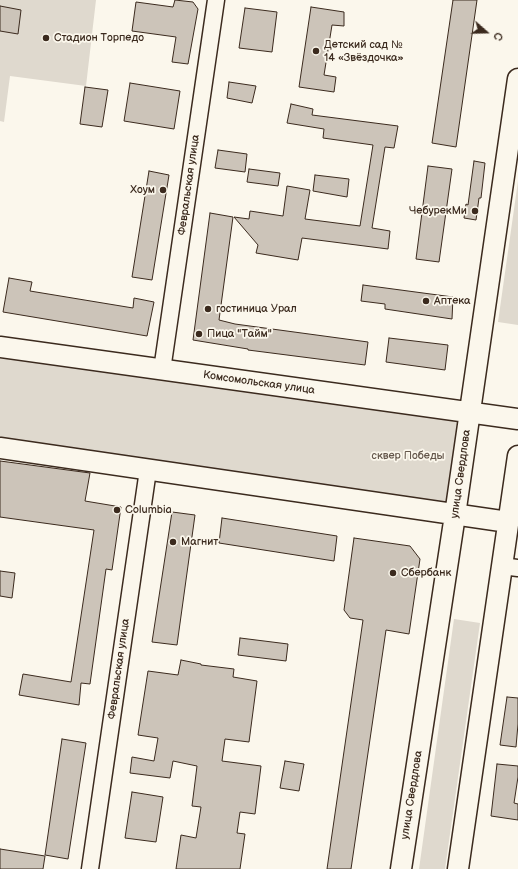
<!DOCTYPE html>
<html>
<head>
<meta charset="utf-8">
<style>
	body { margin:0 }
	#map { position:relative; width:518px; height:869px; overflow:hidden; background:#fbf7ec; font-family:"Balsamiq Sans",sans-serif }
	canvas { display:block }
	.north { position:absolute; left:466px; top:12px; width:40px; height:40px; -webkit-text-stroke:3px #fbf7ec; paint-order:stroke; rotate:110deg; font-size:11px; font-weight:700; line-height:16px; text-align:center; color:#3b2a1e }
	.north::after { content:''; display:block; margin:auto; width:14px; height:18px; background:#3b2a1e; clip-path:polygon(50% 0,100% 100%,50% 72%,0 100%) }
</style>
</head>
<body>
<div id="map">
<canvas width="518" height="869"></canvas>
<div class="north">С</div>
</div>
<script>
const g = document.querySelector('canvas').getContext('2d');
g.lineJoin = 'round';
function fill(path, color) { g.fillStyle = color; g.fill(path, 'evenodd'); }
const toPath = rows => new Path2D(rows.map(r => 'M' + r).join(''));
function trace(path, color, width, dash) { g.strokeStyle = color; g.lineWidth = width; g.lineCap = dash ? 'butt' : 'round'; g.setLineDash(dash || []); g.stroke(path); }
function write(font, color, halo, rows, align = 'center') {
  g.font = font + ' "Balsamiq Sans",sans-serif'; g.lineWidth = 3.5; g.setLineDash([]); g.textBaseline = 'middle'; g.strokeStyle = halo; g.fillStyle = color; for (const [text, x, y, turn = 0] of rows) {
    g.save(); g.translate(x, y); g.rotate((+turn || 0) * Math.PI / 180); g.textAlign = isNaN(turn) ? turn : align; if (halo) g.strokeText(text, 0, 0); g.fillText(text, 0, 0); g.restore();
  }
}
fill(toPath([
	[0,0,96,0,86,86,10,76,4,122,0,121],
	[518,181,518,325,498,322],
	[0,347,470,413,455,515,0,448],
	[454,619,480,623,445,869,419,869]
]), '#dfd9ce');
const building = toPath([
	[175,0,193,2,198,9,188,64,172,62,176,37,132,31,136,2,173,7,175,0],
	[453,0,477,0,456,147,432,143,453,0],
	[0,6,21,10,18,34,0,31,0,6],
	[311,7,344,12,344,26,332,25,324,75,336,77,334,92,299,87,311,7],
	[245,8,277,12,272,52,239,48,245,8],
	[229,82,256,86,252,103,227,98,229,82],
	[130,83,180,91,174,129,124,121,130,83],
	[85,87,108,90,102,127,80,124,85,87],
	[291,104,313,109,312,115,398,126,394,148,385,147,372,228,390,231,388,249,302,238,298,260,256,253,258,245,234,217,249,219,250,211,283,216,287,186,310,190,305,219,360,226,373,145,323,138,324,129,287,123,291,104],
	[218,150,247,154,245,172,215,168,218,150],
	[474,161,485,163,481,198,479,198,476,220,464,218,466,204,468,205,474,161],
	[428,166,452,169,439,262,416,259,428,166],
	[249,169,280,173,278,186,247,182,249,169],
	[149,171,169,175,152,280,132,277,149,171],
	[315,175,349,179,347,197,313,191,315,175],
	[210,213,233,217,219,320,235,324,368,342,365,365,248,350,248,349,193,340,210,213],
	[9,278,32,282,30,291,133,308,134,298,154,302,147,336,3,312,9,278],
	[363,285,453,297,452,319,385,309,385,304,361,301,363,285],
	[389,338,448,345,445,370,386,362,389,338],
	[0,461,90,473,85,501,121,507,112,570,106,569,90,684,81,683,79,705,19,695,23,674,71,682,94,530,0,517,0,461],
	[172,512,195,515,177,645,152,642,172,512],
	[222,518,337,536,334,561,219,543,222,518],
	[354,538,410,546,420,559,409,634,386,630,351,869,327,869,363,620,350,618,344,610,354,538],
	[0,571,15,573,12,598,0,596,0,571],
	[240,638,288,644,286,661,238,655,240,638],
	[181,660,201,664,201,665,234,669,233,677,257,681,249,742,225,739,222,761,261,766,255,814,240,812,237,833,245,834,240,869,176,869,181,835,196,838,201,807,192,806,197,766,173,761,170,778,130,773,132,757,154,761,158,738,138,735,148,671,178,675,181,660],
	[507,697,518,698,518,724,516,747,500,745,507,697],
	[62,739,86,743,68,859,45,855,62,739],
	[285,761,304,764,299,791,280,788,285,761],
	[497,764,518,766,518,777,514,803,518,804,518,820,491,816,497,764],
	[132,792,163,797,156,842,125,838,132,792],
	[0,849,45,856,43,869,0,869,0,849]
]);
fill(building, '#ccc4b9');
trace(building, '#3b2a1e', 1);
const minor = toPath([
	[162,370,216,0],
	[502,566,518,568],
	[90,869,148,470]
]);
const major = toPath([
	[0,347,518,419],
	[0,448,508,522],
	[401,869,455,515,518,79],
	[458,869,518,456]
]);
trace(minor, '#3b2a1e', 19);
trace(major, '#3b2a1e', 23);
trace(minor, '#fbf7ec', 16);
trace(major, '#fbf7ec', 20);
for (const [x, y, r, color] of [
	[46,38,4,"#3b2a1e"],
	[316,51,4,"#3b2a1e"],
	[163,190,4,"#3b2a1e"],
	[475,211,4,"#3b2a1e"],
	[426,301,4,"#3b2a1e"],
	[208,309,4,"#3b2a1e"],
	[199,334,4,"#3b2a1e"],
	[117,510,4,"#3b2a1e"],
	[173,542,4,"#3b2a1e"],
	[393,573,4,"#3b2a1e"]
]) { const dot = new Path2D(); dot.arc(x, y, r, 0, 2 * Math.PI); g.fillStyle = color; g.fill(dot); trace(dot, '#fbf7ec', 1.5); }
write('11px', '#3b2a1e', '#fbf7ec', [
	["Стадион Торпедо",54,38],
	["Детский сад №",324,45],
	["14 «Звёздочка»",324,58],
	["Хоум",155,190,"right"],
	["ЧебурекМи",467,211,"right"],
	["Аптека",434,301],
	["гостиница Урал",216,309],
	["Пица \"Тайм\"",207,334],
	["Columbia",125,510],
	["Магнит",181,542],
	["Сбербанк",401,573]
], 'left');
write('11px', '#3b2a1e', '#fbf7ec', [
	["Февральская улица",189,185,-82],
	["Комсомольская улица",259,383,8],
	["улица Свердлова",461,474,-82],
	["Февральская улица",119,669,-82],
	["улица Свердлова",412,795,-81]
]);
write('11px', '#64564a', '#fbf7ec', [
	["сквер Победы",408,456]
]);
</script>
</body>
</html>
